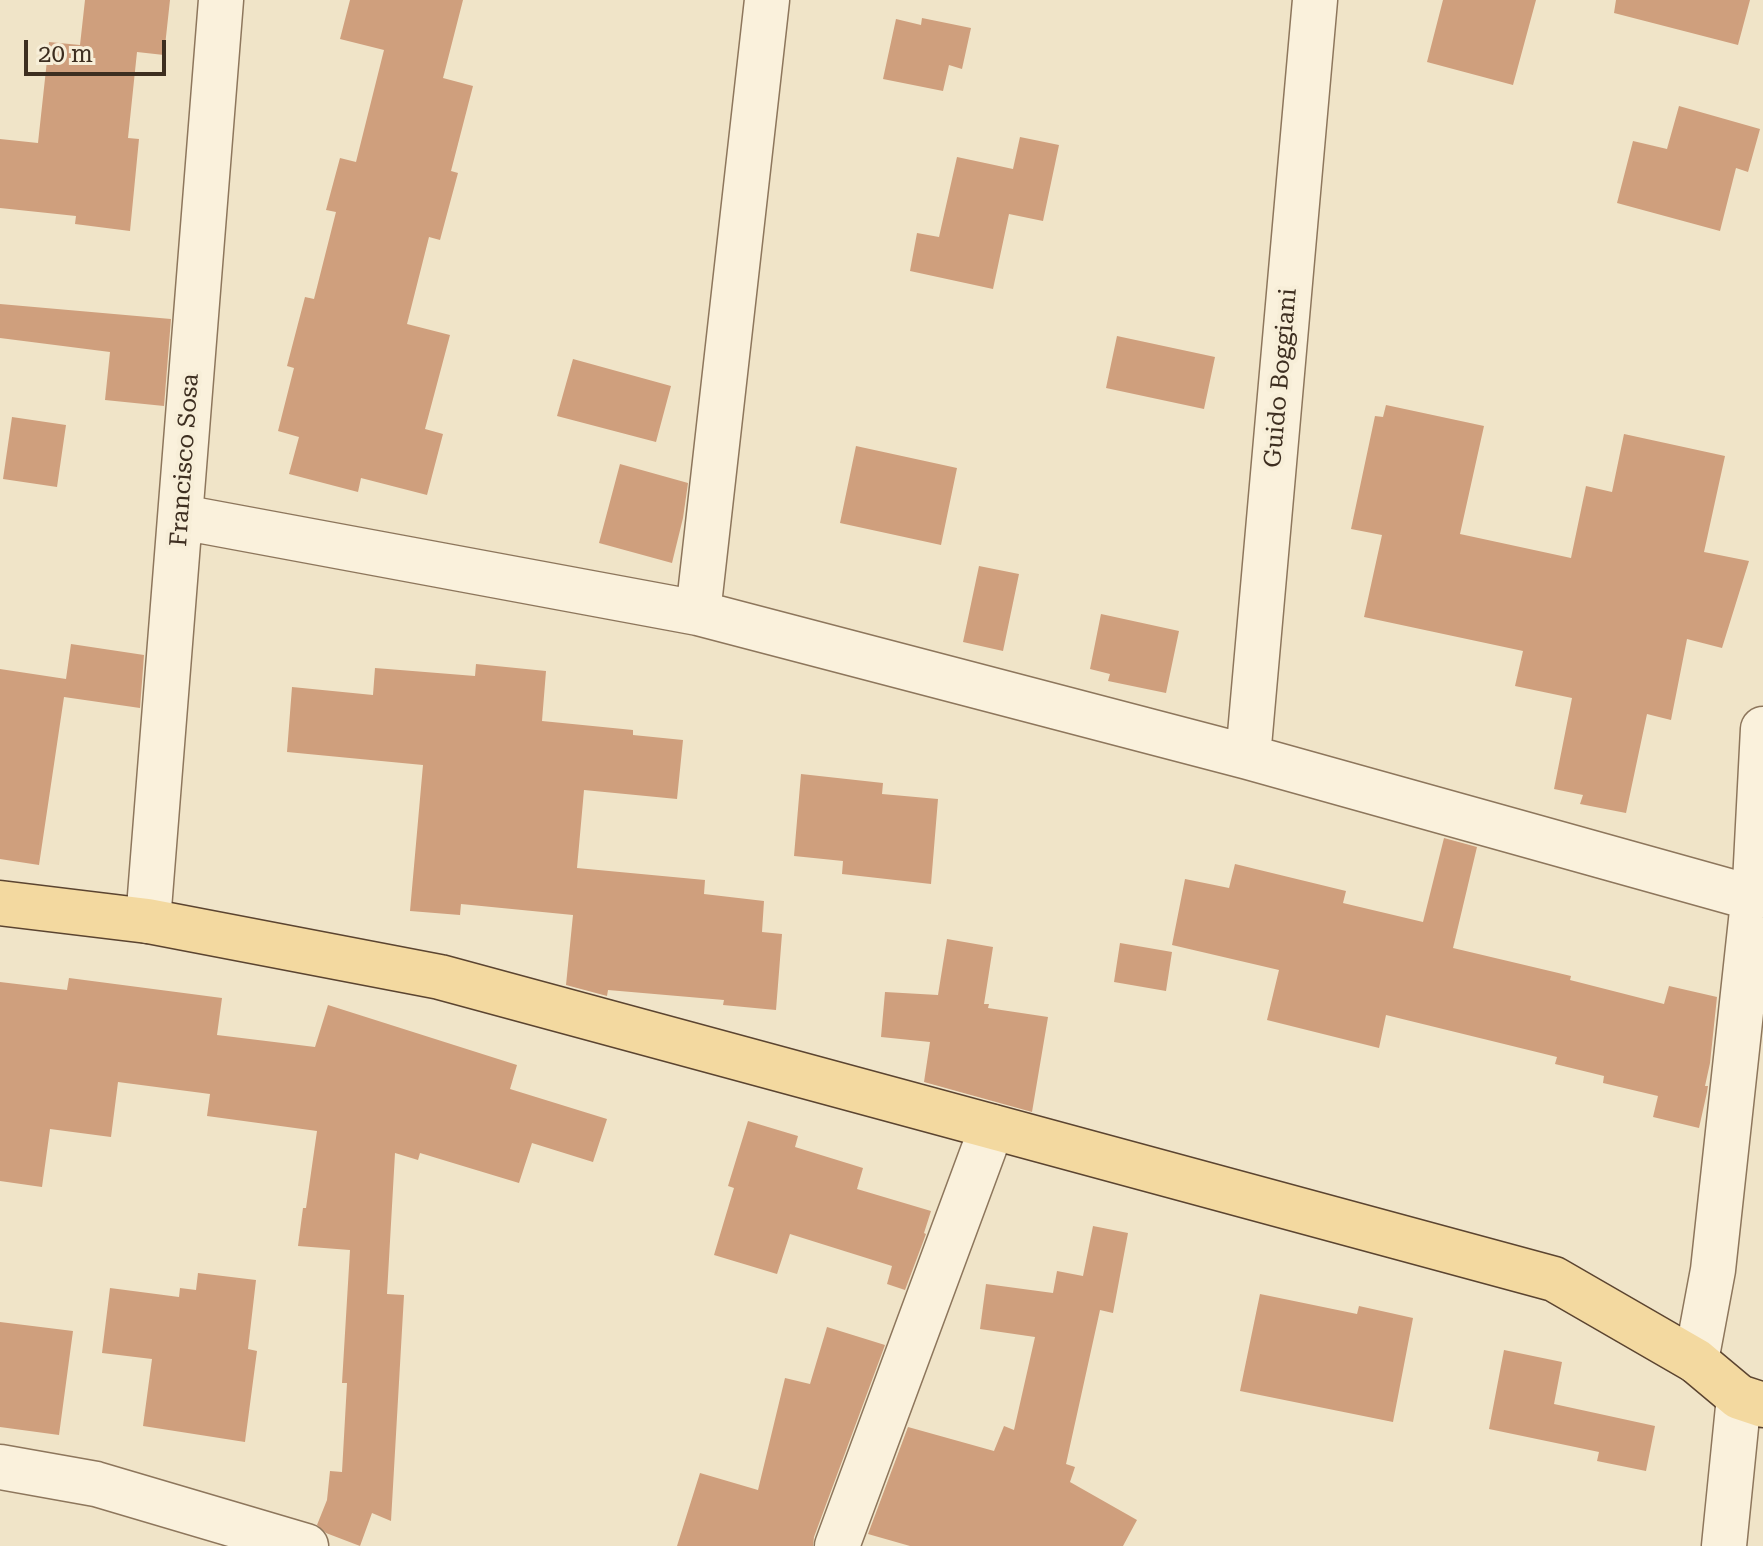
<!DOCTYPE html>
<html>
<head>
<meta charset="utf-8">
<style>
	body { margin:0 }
	#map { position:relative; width:1763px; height:1546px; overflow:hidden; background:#f0e4c8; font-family:"Roboto Serif",serif }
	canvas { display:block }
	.scale { position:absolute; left:24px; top:40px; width:142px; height:36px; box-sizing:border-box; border:4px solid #3d2e20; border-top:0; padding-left:10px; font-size:24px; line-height:28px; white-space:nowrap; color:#3d2e20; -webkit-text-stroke:6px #f7eed8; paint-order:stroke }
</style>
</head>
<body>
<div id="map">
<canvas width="1763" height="1546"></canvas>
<div class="scale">20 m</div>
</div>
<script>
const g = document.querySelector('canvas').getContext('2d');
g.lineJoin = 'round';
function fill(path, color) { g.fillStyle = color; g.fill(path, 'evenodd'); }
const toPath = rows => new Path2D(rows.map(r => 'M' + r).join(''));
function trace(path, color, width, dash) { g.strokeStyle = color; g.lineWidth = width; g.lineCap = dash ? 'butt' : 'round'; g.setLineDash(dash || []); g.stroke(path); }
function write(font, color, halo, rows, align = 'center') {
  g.font = font + ' "Roboto Serif",serif'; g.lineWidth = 8; g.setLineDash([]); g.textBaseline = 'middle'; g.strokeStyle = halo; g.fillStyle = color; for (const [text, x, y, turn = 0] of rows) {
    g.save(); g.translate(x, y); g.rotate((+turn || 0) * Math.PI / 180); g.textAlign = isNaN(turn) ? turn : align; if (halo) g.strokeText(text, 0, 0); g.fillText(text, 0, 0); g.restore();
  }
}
fill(toPath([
	[85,0,170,0,164,55,137,52,128,138,139,139,130,231,75,224,76,216,0,208,0,139,38,143,49,42,80,45],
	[350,0,463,0,443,78,473,86,451,171,458,173,440,240,429,237,407,324,450,335,425,429,443,434,427,495,361,478,358,492,289,474,299,437,278,431,294,368,287,366,305,297,314,299,336,212,326,210,340,158,356,162,384,50,340,39],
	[1443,0,1536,0,1513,85,1427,62],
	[1616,0,1750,0,1738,45,1614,13],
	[922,18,971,28,962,69,949,65,943,91,883,79,896,19,921,25],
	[1679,106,1760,129,1748,172,1736,168,1720,231,1617,203,1633,141,1667,149],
	[1020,137,1059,145,1043,221,1009,214,993,289,910,271,917,233,939,237,957,157,1013,169],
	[0,304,171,319,164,406,105,400,110,352,0,338],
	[1117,336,1215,357,1204,409,1106,388],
	[573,359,671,386,656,442,557,416],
	[1386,405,1484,426,1460,534,1571,558,1586,486,1612,492,1624,434,1725,456,1704,552,1749,561,1722,648,1687,639,1671,720,1647,714,1626,813,1580,804,1583,795,1554,789,1572,698,1515,686,1523,651,1364,617,1382,535,1351,529,1375,416,1383,417],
	[12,417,66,425,57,487,3,479],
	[856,446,957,468,941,545,840,523],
	[620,464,688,483,683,518,672,563,599,543],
	[979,566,1019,574,1003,651,963,642],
	[1101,614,1179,631,1166,693,1108,681,1110,674,1090,669],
	[71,644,144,655,140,708,64,697,39,865,0,859,0,669,66,679],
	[476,664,546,671,542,721,633,730,633,735,683,740,677,799,584,790,577,868,705,880,704,894,764,901,762,932,782,934,776,1010,723,1005,724,1000,608,990,607,996,566,985,573,915,461,904,460,915,410,911,423,765,287,752,292,687,373,695,375,668,475,676],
	[801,774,883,783,882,794,938,799,931,884,842,874,843,861,794,856],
	[1444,838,1477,847,1453,948,1571,976,1570,980,1664,1004,1669,986,1717,997,1710,1063,1705,1086,1708,1086,1707,1092,1699,1128,1653,1117,1658,1096,1603,1083,1604,1076,1555,1064,1557,1057,1386,1015,1379,1048,1267,1020,1279,970,1172,945,1185,879,1229,888,1235,864,1346,891,1343,903,1423,922],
	[947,939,993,947,984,1004,989,1004,988,1008,1048,1017,1032,1112,924,1082,930,1042,881,1037,885,992,938,995],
	[1120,943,1172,952,1166,991,1114,982],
	[69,978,222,998,217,1035,315,1047,328,1005,517,1065,510,1089,607,1119,593,1162,532,1143,519,1183,420,1153,418,1160,395,1153,387,1294,404,1295,391,1521,372,1513,360,1546,326,1533,317,1525,327,1500,330,1471,342,1472,347,1383,342,1383,350,1250,298,1246,303,1208,306,1208,317,1131,207,1116,210,1094,118,1082,111,1137,50,1129,42,1187,0,1181,0,982,67,990],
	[748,1121,798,1136,795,1147,863,1168,857,1189,931,1211,924,1233,926,1234,905,1290,887,1284,892,1266,790,1234,777,1274,714,1255,734,1188,728,1186],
	[1093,1226,1128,1233,1113,1313,1100,1310,1066,1464,1075,1467,1070,1482,1137,1520,1123,1546,910,1546,868,1534,908,1427,994,1451,1004,1426,1014,1430,1035,1337,980,1329,986,1284,1053,1293,1057,1271,1083,1276],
	[198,1273,256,1280,248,1349,257,1351,245,1442,143,1426,152,1359,102,1353,110,1288,179,1297,180,1288,196,1290],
	[1260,1294,1357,1314,1359,1306,1413,1318,1393,1422,1240,1391],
	[0,1322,73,1331,59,1435,0,1427],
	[827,1327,885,1345,814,1537,813,1546,677,1546,700,1473,758,1490,785,1378,810,1384],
	[1504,1350,1562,1362,1554,1404,1655,1426,1646,1471,1597,1461,1599,1452,1489,1429]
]), '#cf9f7d');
const minor = toPath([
	[181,517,698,613,1248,757,1753,898],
	[698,613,767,0],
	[1248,757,1315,0],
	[148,921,221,0],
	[1696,1361,1713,1270,1755,883,1763,729],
	[0,1467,96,1484,306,1546],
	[837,1546,992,1127],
	[1724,1546,1739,1397]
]);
const major = toPath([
	[0,903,148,921,440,977,1554,1279,1696,1361,1739,1397,1763,1405]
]);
trace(minor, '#8d765c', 47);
trace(major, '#5b4430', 47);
trace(minor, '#faf1dc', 44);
trace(major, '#f3d9a0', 44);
write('24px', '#3d2e20', '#f7eed8', [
	["Guido Boggiani",1281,378,-85],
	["Francisco Sosa",185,460,-86]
]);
</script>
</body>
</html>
